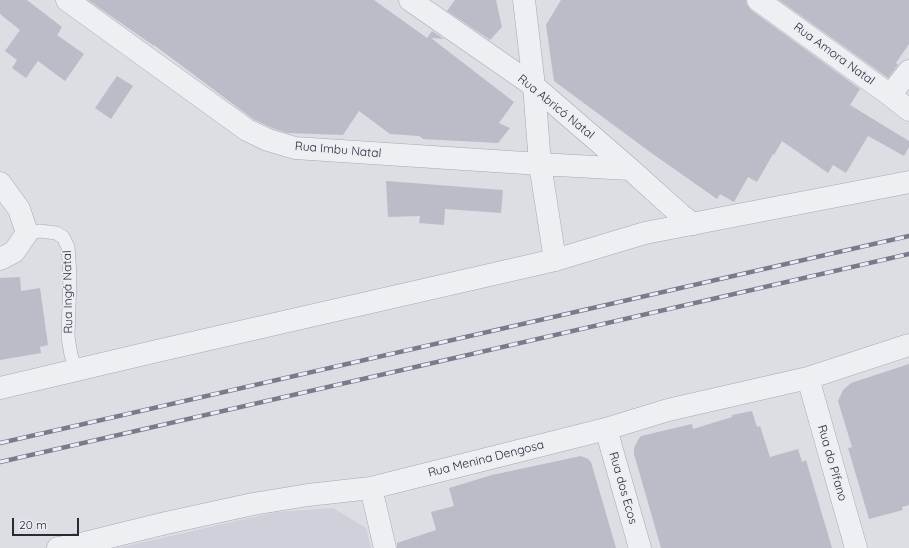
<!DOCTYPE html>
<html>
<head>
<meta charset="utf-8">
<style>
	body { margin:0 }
	#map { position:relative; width:909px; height:548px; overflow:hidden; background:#dcdee4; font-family:Quicksand,sans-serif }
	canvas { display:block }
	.scale { position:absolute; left:12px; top:518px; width:67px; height:18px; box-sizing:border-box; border:2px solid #282a39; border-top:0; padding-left:5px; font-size:12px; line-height:14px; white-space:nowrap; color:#282a39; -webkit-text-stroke:3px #ebedf3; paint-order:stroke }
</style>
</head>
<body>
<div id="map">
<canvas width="909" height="548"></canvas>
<div class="scale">20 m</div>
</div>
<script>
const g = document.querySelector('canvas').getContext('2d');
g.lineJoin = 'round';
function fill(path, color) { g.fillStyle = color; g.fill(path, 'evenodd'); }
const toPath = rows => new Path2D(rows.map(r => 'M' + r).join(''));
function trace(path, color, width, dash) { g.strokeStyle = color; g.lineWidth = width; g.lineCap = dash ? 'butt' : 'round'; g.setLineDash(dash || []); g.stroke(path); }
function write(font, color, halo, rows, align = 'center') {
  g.font = font + ' Quicksand,sans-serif'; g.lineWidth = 3; g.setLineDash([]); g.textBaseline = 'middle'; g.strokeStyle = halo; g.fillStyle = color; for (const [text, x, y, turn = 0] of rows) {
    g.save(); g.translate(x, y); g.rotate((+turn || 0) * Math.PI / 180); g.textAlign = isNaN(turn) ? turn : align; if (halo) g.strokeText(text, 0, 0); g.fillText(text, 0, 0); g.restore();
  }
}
fill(toPath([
	[333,508,366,528,371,548,118,548,276,512]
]), '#cfd0d9');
fill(toPath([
	[0,0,27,0,62,27,57,35,84,54,65,81,38,61,26,78,12,68,17,60,5,51,20,30,0,14],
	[88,0,374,0,427,38,432,31,444,39,431,38,514,102,499,123,510,128,498,143,423,139,419,136,390,134,359,111,343,135,287,133,272,128,253,119,154,45,154,46],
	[455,0,496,0,502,27,490,40,447,11],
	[561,0,746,0,747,5,751,10,860,89,850,105,909,141,909,147,904,156,868,136,846,173,833,165,828,173,782,141,774,155,773,154,757,182,748,177,734,202,720,194,717,199,650,152,554,81,546,25],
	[779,0,909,0,909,44,896,63,898,65,888,78],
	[117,76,133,86,111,119,95,108],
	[386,181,503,190,501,213,445,209,444,225,419,223,420,216,388,217],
	[20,277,21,291,40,288,48,345,40,347,41,353,0,360,0,278],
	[909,364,909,505,902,507,903,510,869,519,848,448,852,447,838,401,843,390,851,383],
	[752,411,757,427,760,426,770,457,798,449,802,462,806,460,832,548,661,548,634,454,634,448,638,440,641,436,692,424,693,429,732,417,732,415],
	[581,456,588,459,591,462,616,548,397,548,397,543,436,530,431,512,454,506,449,488,492,475]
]), '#babcc7');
const service = toPath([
	[27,233,40,231,56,233,63,237,68,247,70,275,68,337,71,355,76,370]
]);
const minor = toPath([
	[67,0,247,130,268,140,295,148,540,164,630,169],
	[410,0,534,86,630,169,681,215,693,224],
	[524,0,534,86,540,164,555,260],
	[758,0,890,95,909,110],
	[890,95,909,71],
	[0,183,19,209,27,233,14,252,0,259],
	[808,378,856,548],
	[606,429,640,548],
	[371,488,385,548],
	[58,548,85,543,166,523,253,504,308,495,371,488,606,429,668,410,808,378,909,345]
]);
const tertiary = toPath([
	[0,388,157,351,555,260,645,233,909,182]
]);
trace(service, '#a6a8b1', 14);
trace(minor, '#a6a8b1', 23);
trace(tertiary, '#a6a8b1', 23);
trace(service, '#eeeff3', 13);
trace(minor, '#eeeff3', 22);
trace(tertiary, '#eeeff3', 22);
const rail = toPath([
	[0,443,909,236],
	[0,462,909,254]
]);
trace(rail, '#787b8c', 4.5);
trace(rail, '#ebedf3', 3, [9]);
write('12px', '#282a39', '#ebedf3', [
	["Rua Amora Natal",834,54,36],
	["Rua Abricó Natal",556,107,39],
	["Rua Imbu Natal",338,150,5],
	["Rua Ingá Natal",68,292,-91],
	["Rua Menina Dengosa",486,459,-14],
	["Rua do Pífano",832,463,74],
	["Rua dos Ecos",623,488,74]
]);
</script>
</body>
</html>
